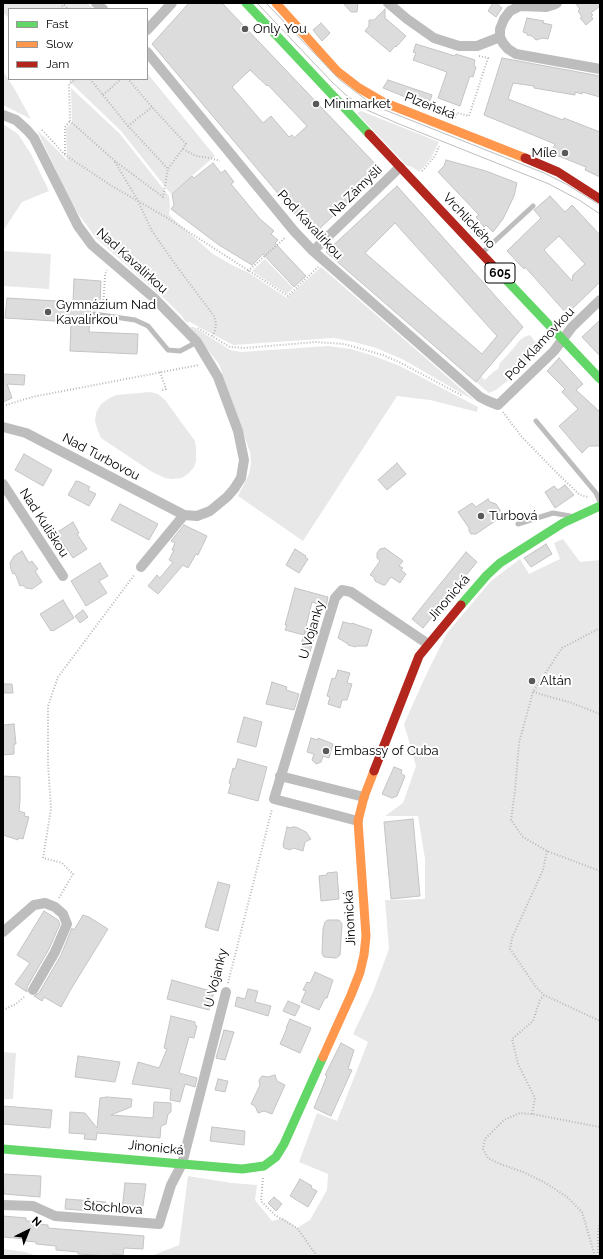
<!DOCTYPE html>
<html>
<head>
<meta charset="utf-8">
<style>
	body { margin:0 }
	#map { position:relative; width:603px; height:1259px; overflow:hidden; background:#fff; font-family:Raleway,sans-serif }
	canvas { display:block }
	.frame { position:absolute; inset:0; border:4px solid #000; pointer-events:none }
	.legend { position:absolute; left:8px; top:8px; width:140px; height:72px; box-sizing:border-box; background:#fff; border:1px solid #999; margin:0; padding:5px 7px; list-style:none; font-size:12px; color:#000 }
	.legend li { display:flex; align-items:center; gap:8px; height:20px }
	.legend b { width:20px; border:1px solid #999 }
	.north { position:absolute; left:8px; top:1211px; width:40px; height:40px; -webkit-text-stroke:3px #fff; paint-order:stroke; rotate:43deg; font-size:11px; font-weight:700; line-height:16px; text-align:center; color:#000 }
	.north::after { content:''; display:block; margin:auto; width:14px; height:18px; background:#000; clip-path:polygon(50% 0,100% 100%,50% 72%,0 100%) }
</style>
</head>
<body>
<div id="map">
<canvas width="603" height="1259"></canvas>
<div class="frame"></div>
<ul class="legend">
<li><b style="height:5px;background:#63d668"></b>Fast</li>
<li><b style="height:5px;background:#ff974d"></b>Slow</li>
<li><b style="height:5px;background:#b3261e"></b>Jam</li>
</ul>
<div class="north">N</div>
</div>
<script>
const g = document.querySelector('canvas').getContext('2d');
g.lineJoin = 'round';
function fill(path, color) { g.fillStyle = color; g.fill(path, 'evenodd'); }
const toPath = rows => new Path2D(rows.map(r => 'M' + r).join(''));
function trace(path, color, width, dash) { g.strokeStyle = color; g.lineWidth = width; g.lineCap = dash ? 'butt' : 'round'; g.setLineDash(dash || []); g.stroke(path); }
function write(font, color, halo, rows, align = 'center') {
  g.font = font + ' Raleway,sans-serif'; g.lineWidth = 4; g.setLineDash([]); g.textBaseline = 'middle'; g.strokeStyle = halo; g.fillStyle = color; for (const [text, x, y, turn = 0] of rows) {
    g.save(); g.translate(x, y); g.rotate((+turn || 0) * Math.PI / 180); g.textAlign = isNaN(turn) ? turn : align; if (halo) g.strokeText(text, 0, 0); g.fillText(text, 0, 0); g.restore();
  }
}
fill(toPath([
	[3,3,87,3,94,9,9,9,9,18,3,13],
	[3,71,14,88,31,119,3,105],
	[147,73,215,156,171,194,121,131,69,81,70,79,147,79],
	[71,88,120,134,169,196,170,206,169,215,213,254,232,265,249,273,287,298,321,267,475,401,402,359,376,348,354,342,334,338,233,345,190,322,186,322,181,315,168,302,96,238,74,208,61,181,37,130,67,160,66,128,72,122],
	[361,111,439,142,431,158,419,172,414,168,406,165,357,113],
	[3,124,18,134,31,154,49,191,22,202,3,231],
	[3,251,51,254,49,289,3,286],
	[265,259,293,288,287,294,252,271],
	[190,327,194,327,230,350,241,352,328,346,351,349,371,355,400,366,478,407,477,412,430,400,397,396,303,541,238,496,249,474,251,463,250,452,219,364],
	[530,335,540,348,506,382,496,390,489,393,476,382,481,376,485,380,493,372,498,369,500,363,512,350,519,341,524,337],
	[150,392,158,394,165,400,195,441,196,448,196,461,194,467,189,473,182,478,172,479,165,478,152,472,101,438,98,431,95,421,96,413,101,404,108,399,116,395],
	[563,539,580,562,600,560,600,1256,151,1256,179,1245,188,1176,232,1183,257,1185,255,1200,272,1221,283,1218,297,1228,310,1220,327,1190,328,1174,299,1162,317,1113,337,1121,368,1042,353,1034,373,992,389,949,385,900,425,899,425,859,418,816,385,816,403,803,416,766,404,724,427,673,447,633,491,581,520,559,529,574,560,559,554,543],
	[3,1052,16,1053,13,1099,3,1099],
	[3,1249,25,1252,37,1256,3,1256]
]), '#e8e8e8');
const building = toPath([
	[189,3,222,3,381,170,313,235,152,44,189,3],
	[250,70,267,86,268,85,307,126,294,138,292,135,289,137,271,116,263,123,232,87,250,70],
	[343,3,358,3,357,12,351,12,343,3],
	[493,3,496,3,502,8,496,17,488,11,493,3],
	[575,3,600,3,600,6,591,13,593,15,591,16,593,19,586,25,580,18,582,17,578,11,580,9,575,3],
	[385,9,385,18,406,36,396,47,395,46,390,52,365,31,369,26,369,20,374,20,385,9],
	[527,18,544,21,543,23,552,25,548,39,543,38,536,40,532,36,527,35,527,33,523,32,527,18],
	[321,23,330,33,322,41,313,30,321,23],
	[416,44,455,56,456,54,475,60,474,66,476,67,473,77,470,76,460,106,438,98,447,72,413,60,416,53,413,52,416,44],
	[502,58,600,76,600,97,582,92,582,94,575,92,575,95,534,88,534,86,513,83,508,99,563,120,564,118,600,132,600,177,585,170,586,167,551,153,555,144,484,115,502,58],
	[388,80,432,95,428,106,383,88,388,80],
	[446,160,486,171,517,183,514,196,503,219,493,232,486,225,484,227,476,217,479,215,438,172,444,166,446,160],
	[213,163,221,173,225,170,234,182,231,184,260,219,274,231,271,234,278,240,275,243,306,276,294,287,263,254,252,265,219,245,171,209,174,205,172,194,192,176,194,178,213,163],
	[397,186,523,327,476,382,326,252,397,186],
	[395,223,497,336,482,354,365,253,395,223],
	[550,196,565,212,572,205,600,235,600,282,567,314,525,267,524,269,507,251,541,218,534,210,550,196],
	[559,236,585,264,573,275,572,281,544,250,559,236],
	[74,279,101,281,100,305,91,305,89,332,138,334,137,354,70,351,71,322,5,318,7,298,73,302,74,279],
	[600,320,600,356,582,337,600,320],
	[559,358,583,384,576,390,600,412,600,446,589,446,582,453,559,426,578,409,562,392,565,389,547,371,559,358],
	[3,374,25,375,24,385,7,384,12,398,3,402,3,374],
	[24,454,52,470,43,486,15,470,24,454],
	[397,463,406,474,387,490,378,480,397,463],
	[76,481,77,482,78,481,90,487,88,490,96,494,89,506,68,495,76,481],
	[565,485,574,495,555,508,545,492,554,486,558,490,565,485],
	[488,499,490,502,496,504,502,513,500,515,501,517,476,534,471,534,469,531,469,528,458,512,472,503,476,507,488,499],
	[120,504,158,524,149,540,111,520,120,504],
	[73,522,79,533,77,534,87,549,73,558,56,533,73,522],
	[184,525,207,536,198,555,196,554,188,568,183,565,158,594,148,586,157,575,160,578,173,562,169,560,174,550,172,550,175,543,171,541,184,525],
	[546,544,552,554,531,567,524,558,546,544],
	[385,548,403,561,399,566,403,568,401,570,406,574,400,583,391,577,385,585,383,585,375,581,374,577,370,575,380,561,377,558,377,553,380,549,385,548],
	[295,549,306,556,305,557,308,559,299,573,286,565,295,549],
	[22,551,29,563,32,561,38,569,35,571,42,582,32,589,26,588,22,585,20,586,15,573,13,574,11,569,10,563,14,556,22,551],
	[466,552,477,562,423,628,412,619,466,552],
	[100,563,108,576,99,581,107,593,86,606,71,581,100,563],
	[295,588,328,597,326,607,312,602,304,635,285,630,287,625,285,625,295,588],
	[63,600,74,618,53,631,52,630,51,631,40,614,63,600],
	[83,610,88,617,80,623,75,616,83,610],
	[343,622,352,624,352,623,372,630,367,646,357,646,356,647,348,645,348,644,338,638,343,622],
	[306,628,316,631,310,652,302,650,303,645,301,644,306,628],
	[338,670,350,673,347,683,352,684,347,700,342,700,340,708,328,704,330,697,327,696,332,678,335,679,338,670],
	[272,682,287,687,286,690,299,694,294,710,266,704,272,682],
	[3,684,12,684,13,693,3,693,3,684],
	[244,717,262,722,256,747,237,742,244,717],
	[14,724,16,744,14,744,14,754,3,755,3,725,14,724],
	[311,738,318,740,318,738,333,744,329,758,323,756,321,762,316,764,312,760,314,754,307,752,311,738],
	[238,759,267,767,258,801,228,793,231,784,229,783,233,768,235,769,238,759],
	[394,767,402,770,401,773,405,776,397,796,392,798,382,794,394,767],
	[3,776,20,777,20,800,19,811,25,813,24,816,29,817,23,839,18,838,18,840,3,835,3,776],
	[413,819,420,896,391,899,384,822,413,819],
	[287,827,292,828,292,827,296,827,306,832,311,839,305,842,303,851,293,848,290,850,284,848,283,845,287,827],
	[336,872,337,872,339,899,321,901,319,876,327,875,327,873,336,872],
	[218,882,230,885,218,931,205,927,218,882],
	[44,911,58,920,60,924,49,949,27,987,27,992,15,984,30,963,17,955,44,911],
	[83,915,89,917,108,929,71,989,61,1007,44,997,42,1001,34,996,39,993,61,955,72,928,74,930,83,915],
	[328,920,339,920,342,924,340,955,336,958,324,957,322,954,323,929,325,922,328,920],
	[315,972,333,980,327,998,325,998,319,1010,301,1002,306,991,303,990,307,982,310,983,315,972],
	[172,980,214,992,209,1010,167,999,172,980],
	[248,989,258,991,255,1002,271,1006,268,1016,235,1006,237,997,245,999,248,989],
	[288,1001,300,1006,295,1016,283,1011,288,1001],
	[171,1016,195,1022,195,1025,197,1026,194,1038,189,1037,179,1073,197,1078,195,1087,185,1084,180,1102,170,1100,171,1089,132,1084,138,1062,159,1068,167,1049,164,1048,171,1016],
	[290,1019,311,1028,300,1053,280,1044,287,1028,286,1028,290,1019],
	[224,1030,234,1032,225,1060,216,1058,224,1030],
	[341,1043,354,1050,348,1069,352,1070,331,1116,314,1108,327,1076,325,1075,341,1043],
	[78,1056,120,1062,115,1082,75,1077,78,1056],
	[275,1075,277,1081,285,1085,272,1114,264,1111,258,1113,255,1106,251,1104,260,1085,259,1080,262,1076,268,1077,275,1075],
	[218,1079,228,1081,225,1092,215,1090,218,1079],
	[107,1097,132,1099,131,1107,111,1115,153,1118,154,1102,171,1103,171,1112,168,1114,166,1124,161,1126,160,1138,97,1133,96,1140,84,1139,85,1134,69,1133,70,1112,85,1113,97,1128,100,1098,107,1097],
	[3,1106,52,1110,50,1128,3,1124,3,1106],
	[212,1127,245,1131,244,1145,210,1141,212,1127],
	[3,1174,41,1176,40,1197,4,1194,3,1174],
	[300,1179,312,1186,311,1188,317,1191,308,1207,290,1196,300,1179],
	[125,1183,146,1184,143,1206,134,1206,133,1211,122,1210,125,1183],
	[274,1197,282,1204,276,1211,268,1203,274,1197],
	[66,1199,106,1202,105,1212,65,1209,66,1199],
	[3,1216,26,1218,26,1221,38,1221,37,1224,48,1225,48,1228,144,1236,143,1249,124,1248,123,1255,112,1254,112,1256,78,1254,78,1252,56,1250,56,1246,36,1244,36,1242,25,1241,25,1239,3,1237,3,1216]
]);
fill(building, '#dcdcdc');
trace(building, '#c4c4c4', 1);
trace(toPath([
	[62,3,68,9],
	[60,9,65,3],
	[76,79,69,84,70,121,115,161,163,197,168,169,186,144,152,107,128,79],
	[90,79,128,126,168,169],
	[103,95,121,79],
	[455,118,457,113,469,116,488,58,479,56],
	[128,126,152,107],
	[42,130,65,155,112,186,164,216,288,296,318,267],
	[183,149,196,156,210,158,220,161],
	[65,154,65,127,70,121],
	[115,162,137,199,152,231,175,264,214,316,216,324,215,331,212,336],
	[422,171,435,156,439,146],
	[248,271,286,237],
	[103,309,105,275,107,270],
	[198,328,230,347,245,348,315,342,344,344,383,355,401,363,463,396],
	[160,372,166,389,162,390],
	[3,406,32,397,199,365],
	[503,412,521,436,559,475,580,495,588,497],
	[600,628,562,648,533,692,519,743,515,791,511,820,523,837,547,851,600,871],
	[533,692,572,703,600,714],
	[547,851,543,870,512,938,510,949,536,987,544,995,600,1021],
	[59,898,73,874,62,863,43,858,51,809,48,763,48,706,58,677,135,574],
	[228,983,272,809],
	[3,1010,16,1004,25,996],
	[532,1114,535,1098,518,1064,512,1039,533,1021,540,1000,544,995],
	[263,1178,261,1201,275,1215,297,1228,317,1256],
	[595,1256,582,1212,567,1197,544,1182,523,1172,500,1164,488,1158,483,1149,485,1139,504,1120,520,1113,532,1114,600,1127],
	[598,1256,598,1233,600,1221]
]), '#b8b8b8', 2, [1, 2]);
trace(toPath([
	[482,253,533,206],
	[94,314,135,320,148,326,168,350,180,351,197,342],
	[536,421,596,493,600,502],
	[518,524,553,513,570,516]
]), '#bdbdbd', 5);
trace(toPath([
	[96,3,103,9],
	[388,3,407,19,434,38,459,46,477,46,500,37],
	[557,3,553,5,546,7,520,6,510,11,504,19,500,29,500,37,503,43,508,49,516,54,600,69],
	[147,30,172,3],
	[147,52,294,231,313,251,480,397,488,401,498,405,554,351,572,327,600,300],
	[3,115,16,120,27,130,34,138,78,226,92,245,154,298,197,342,218,377,238,431,244,460,241,478,234,489,227,497,210,511,197,516,184,515,51,446,26,433,3,427],
	[313,251,400,167],
	[3,484,63,576],
	[141,567,184,515],
	[280,776,364,797],
	[358,821,274,799,335,598,342,590,351,592,428,644],
	[3,932,34,905,45,903,55,907,63,914,67,924,55,952,33,990],
	[3,1205,33,1206,55,1216,159,1224,171,1185,182,1164,226,992]
]), '#bdbdbd', 10);
trace(toPath([
	[246,3,369,134],
	[495,268,600,379],
	[461,605,487,575,500,563,563,523,600,506],
	[3,1149,242,1169,264,1166,276,1157,284,1144,323,1057]
]), '#63d668', 9);
trace(toPath([
	[276,3,337,71,359,88,383,102,525,158],
	[323,1057,351,995,360,972,364,955,366,936,358,821,364,797,374,771]
]), '#ff974d', 9);
trace(toPath([
	[369,134,495,268],
	[525,158,558,172,600,199],
	[374,771,419,656,461,605]
]), '#b3261e', 9);
trace(toPath([
	[257,3,332,82,346,95,367,110,399,124,549,184,579,200,600,214],
	[266,3,340,80,373,105,385,110,544,173,566,184,600,205]
]), '#bdbdbd', 1);
for (const [x, y, r, color] of [
	[245,29,4,"#595959"],
	[316,104,4,"#595959"],
	[565,153,4,"#595959"],
	[48,312,4,"#595959"],
	[481,516,4,"#595959"],
	[532,681,4,"#595959"],
	[326,751,4,"#595959"]
]) { const dot = new Path2D(); dot.arc(x, y, r, 0, 2 * Math.PI); g.fillStyle = color; g.fill(dot); trace(dot, '#fff', 1.5); }
for (const [x, y, w] of [
	[500,273,30]
]) { const box = new Path2D(); box.roundRect(x - w / 2, y - 10, w, 20, 3); g.fillStyle = '#fff'; g.fill(box); trace(box, '#000', 1); }
write('bold 12px', '#000', null, [
	["605",500,273]
]);
write('13px', '#000', '#fff', [
	["Only You",253,29],
	["Minimarket",324,104],
	["Míle",557,153,"right"],
	["Gymnázium Nad",56,305],
	["Kavalírkou",56,320],
	["Turbová",489,516],
	["Altán",540,681],
	["Embassy of Cuba",334,751]
], 'left');
write('13px', '#000', '#fff', [
	["Plzeňská",430,106,21],
	["Na Zámyšli",356,191,-44],
	["Vrchlického",469,221,47],
	["Pod Kavalírkou",310,225,47],
	["Nad Kavalírkou",132,261,42],
	["Pod Klamovkou",540,344,-47],
	["Nad Turbovou",101,457,28],
	["Nad Kuliškou",44,523,57],
	["Jinonická",449,598,-49],
	["U Vojanky",312,630,-73],
	["Jinonická",350,918,-93],
	["U Vojanky",216,978,-76],
	["Jinonická",156,1148,6],
	["Štochlova",113,1208,4]
]);
</script>
</body>
</html>
